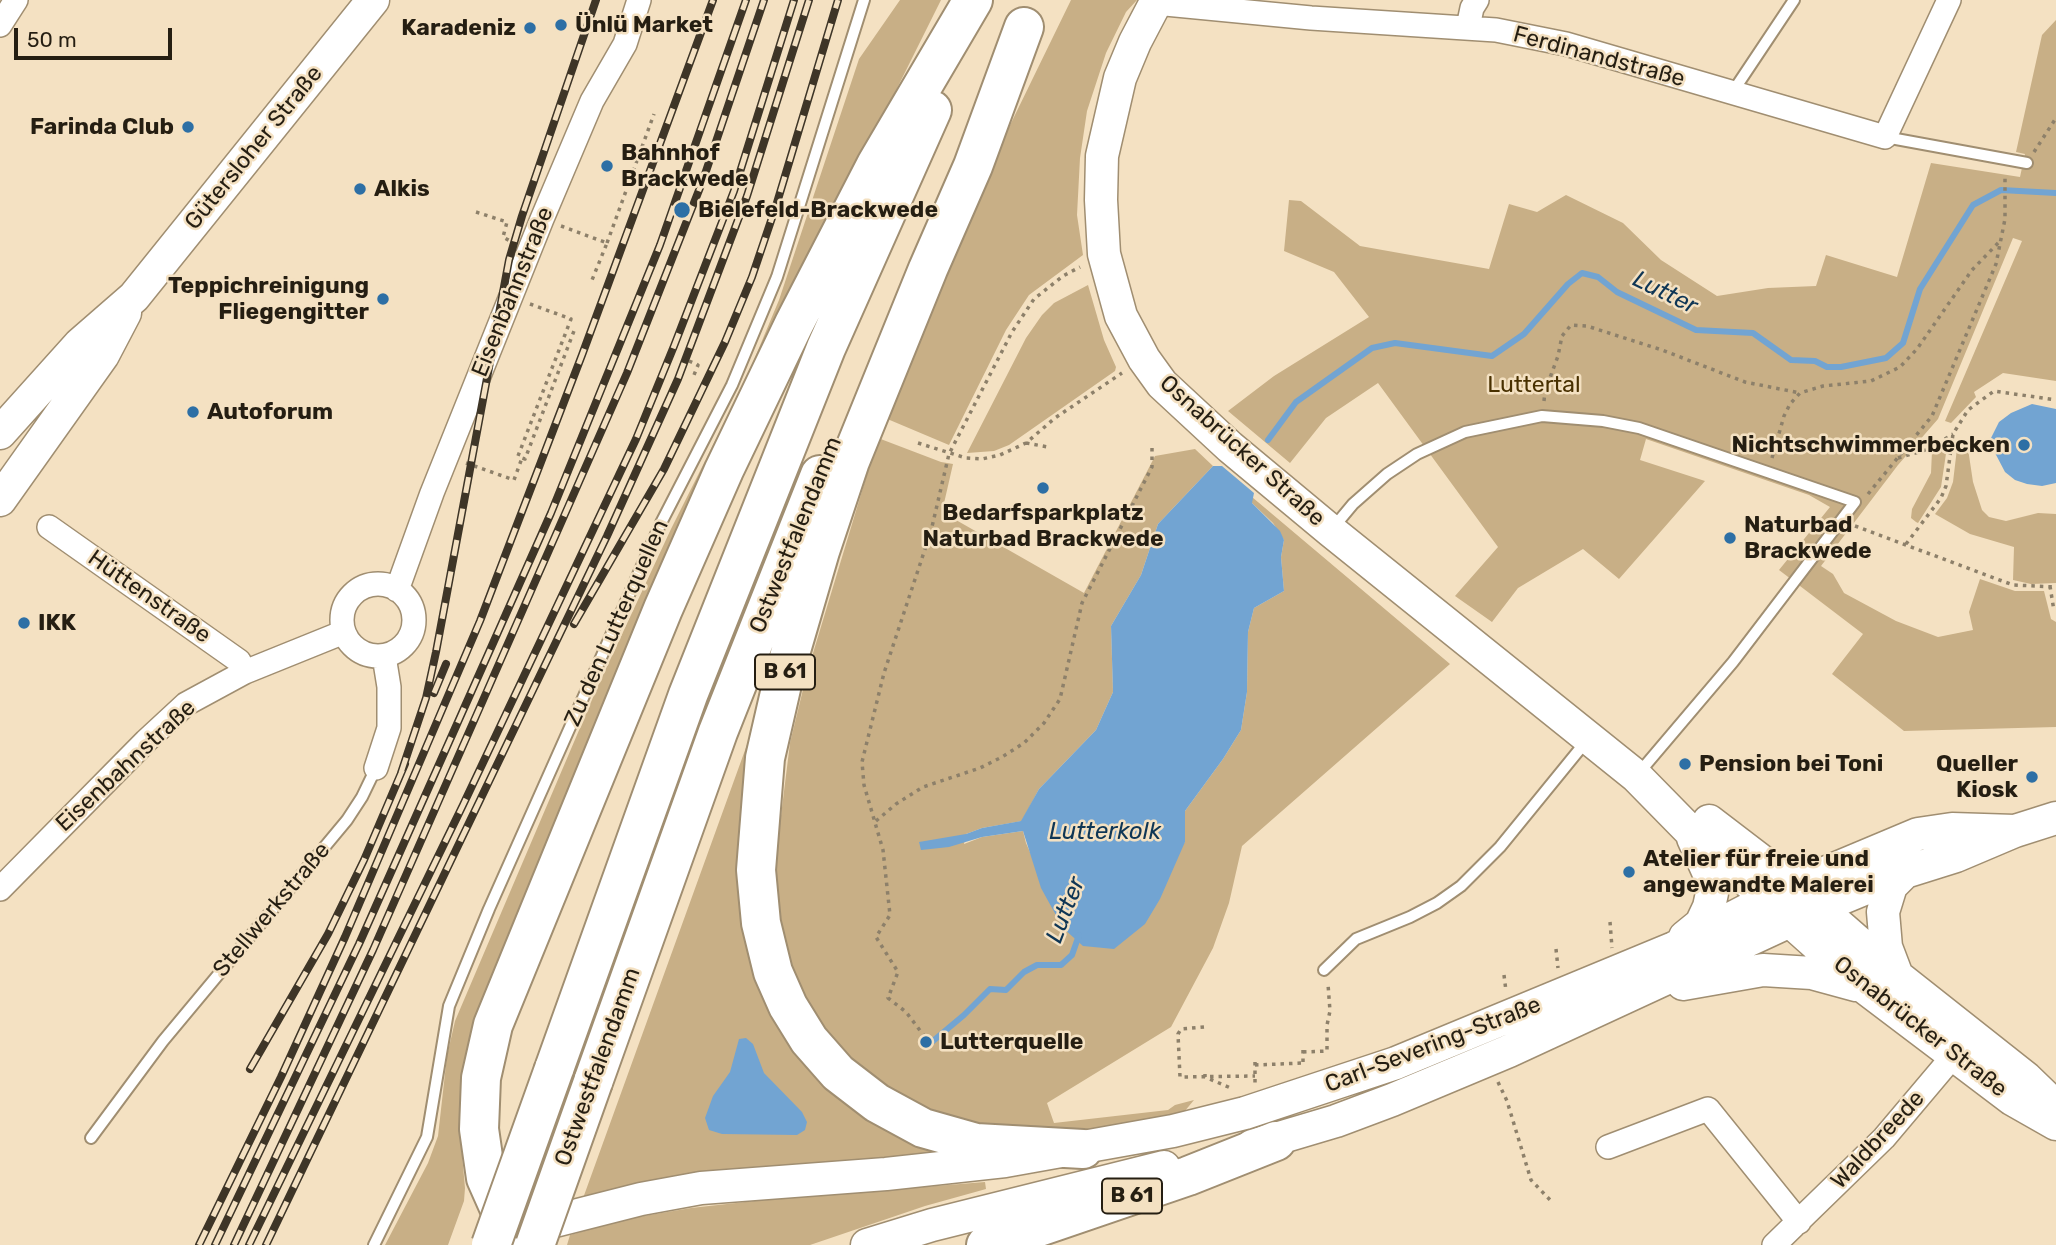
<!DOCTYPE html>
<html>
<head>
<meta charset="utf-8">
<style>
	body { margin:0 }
	#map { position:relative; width:2056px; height:1245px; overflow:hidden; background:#f4e1c2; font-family:Rubik,sans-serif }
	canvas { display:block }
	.scale { position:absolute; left:14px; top:28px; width:158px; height:32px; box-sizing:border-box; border:4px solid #251e12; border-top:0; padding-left:9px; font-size:21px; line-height:24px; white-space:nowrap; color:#251e12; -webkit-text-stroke:5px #f4e1c2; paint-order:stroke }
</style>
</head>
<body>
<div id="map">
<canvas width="2056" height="1245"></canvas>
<div class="scale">50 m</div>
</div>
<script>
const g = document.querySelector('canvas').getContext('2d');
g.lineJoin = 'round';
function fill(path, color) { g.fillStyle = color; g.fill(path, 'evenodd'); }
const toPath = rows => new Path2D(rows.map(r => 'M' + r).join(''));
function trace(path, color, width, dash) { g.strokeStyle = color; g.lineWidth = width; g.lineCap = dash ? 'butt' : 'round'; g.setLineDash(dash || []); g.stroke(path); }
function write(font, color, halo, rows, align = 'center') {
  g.font = font + ' Rubik,sans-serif'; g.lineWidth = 5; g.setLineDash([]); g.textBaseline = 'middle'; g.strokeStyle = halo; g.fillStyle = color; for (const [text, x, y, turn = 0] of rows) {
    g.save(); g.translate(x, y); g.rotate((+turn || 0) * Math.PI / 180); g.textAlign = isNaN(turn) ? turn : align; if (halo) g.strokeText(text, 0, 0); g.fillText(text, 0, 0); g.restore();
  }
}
fill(toPath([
	[900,0,941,0,808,267,470,1054,461,1094,459,1121,465,1188,464,1201,448,1245,385,1245,428,1163,438,1136,447,1056,455,1021,597,688,671,529,746,379,779,300,859,59],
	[1071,0,1137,0,1126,12,1106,53,1087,111,1080,158,1077,215,1083,255,1029,295,1006,330,949,445,885,418,994,158],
	[2056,20,2056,381,2003,373,1974,392,1976,397,1951,423,1945,421,2022,241,2013,238,1938,419,1898,465,1821,566,1833,574,1844,593,1896,621,1938,637,1973,630,1969,612,1980,579,2015,591,2044,591,2051,619,2056,622,2056,727,1904,731,1832,674,1863,634,1779,570,1830,507,1809,495,1646,439,1640,460,1705,481,1619,579,1583,549,1518,588,1492,622,1455,596,1498,547,1378,383,1326,418,1290,463,1228,411,1274,376,1369,317,1334,272,1284,251,1289,200,1301,201,1360,246,1489,269,1509,204,1537,212,1566,195,1623,223,1661,260,1717,296,1768,288,1816,286,1826,255,1897,277,1931,163,2020,177,2025,154,2016,152,2042,35],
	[1088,285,1104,340,1116,367,1115,371,1009,445,994,451,967,453,1026,338,1042,315,1054,303],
	[878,438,941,462,953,464,942,512,1084,593,1155,456,1195,449,1213,466,1158,524,1141,575,1111,626,1113,692,1096,730,1039,789,1022,821,982,828,966,834,964,844,982,837,1023,831,1026,843,1063,928,1185,842,1185,811,1223,759,1241,730,1247,692,1248,632,1254,608,1284,591,1281,557,1284,540,1273,523,1252,503,1252,497,1450,664,1242,846,1229,903,1213,948,1171,1027,1047,1103,1054,1123,1168,1110,1175,1105,1194,1100,1184,1112,1080,1134,945,1129,841,1066,787,966,777,904,777,848,790,743,807,673],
	[1958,440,1967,442,1973,482,1982,510,1989,517,2006,521,2038,513,2056,514,2056,583,2031,584,2013,580,2014,547,1970,534,1935,514,1947,498,1953,482],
	[1947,447,1941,487,1918,523,1916,522,1911,518,1912,509,1931,473,1932,451],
	[757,717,755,971,956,1155,582,1201],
	[985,1182,986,1189,925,1206,810,1245,567,1245,570,1235,626,1219,691,1208,763,1200]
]), '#c8af86');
fill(toPath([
	[2032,404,2056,409,2056,483,2042,486,2027,484,2015,480,2005,472,1994,451,1991,438,1999,422,2011,413],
	[1213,466,1222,466,1254,493,1252,503,1280,531,1284,540,1281,557,1284,591,1254,608,1248,632,1247,692,1241,730,1223,759,1185,811,1185,842,1160,899,1145,924,1114,949,1083,946,1063,928,1041,888,1023,831,982,837,949,847,921,850,919,842,966,834,982,828,1021,821,1039,789,1096,730,1113,692,1111,626,1141,575,1158,524],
	[746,1038,753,1044,764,1073,802,1112,807,1122,805,1130,797,1135,722,1134,709,1130,705,1118,713,1096,730,1072,739,1039]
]), '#72a4d2');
trace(toPath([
	[1268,440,1296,402,1372,348,1395,343,1492,356,1524,334,1568,284,1582,273,1598,277,1617,292,1696,330,1753,333,1791,360,1815,361,1827,367,1841,367,1886,358,1903,343,1920,289,1973,205,2001,190,2056,193],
	[933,1041,964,1015,990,989,1006,990,1024,972,1037,965,1061,965,1072,955,1079,935]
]), '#72a4d2', 6);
const lane = toPath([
	[1732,93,1794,0],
	[1885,137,2027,163],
	[1333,528,1353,504,1387,474,1417,454,1465,432,1542,416,1603,421,1639,428,1855,502,1733,662,1638,774],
	[1324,970,1356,939,1410,917,1437,903,1461,886,1500,847,1588,739],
	[91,1138,163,1041,347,820,362,797,376,768],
	[374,1245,427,1137,449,1006,489,909,661,523,732,385,777,277,864,0]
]);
const street = toPath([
	[1155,3,1311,18,1496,30,1566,44,1885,137,1949,0],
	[0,25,16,0],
	[1468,27,1472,8,1477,0],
	[49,527,239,661,245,672],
	'342 620a36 36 0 1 1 72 0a36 36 0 1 1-72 0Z',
	[397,590,432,493,542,219,592,101,625,44,639,0],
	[376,768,389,728,389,687,384,656],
	[0,889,146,741,186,704,245,672,344,632],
	[1608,1147,1708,1109,1799,1222],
	[1774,1245,1884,1138,1954,1055]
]);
const secondary = toPath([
	[1157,0,1135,42,1120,78,1102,156,1101,200,1104,254,1121,316,1144,359,1162,384,1230,447,1331,531,1636,776,1689,830,1769,900,1790,921,1864,987,2012,1099,2056,1124],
	[0,433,80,344,134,297,373,0],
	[0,500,103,355,125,313],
	[1709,821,1794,886,1897,976,2026,1078,2056,1107],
	[1685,937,1701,924,1709,907,1712,893,1710,876,1693,838],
	[1897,976,1886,947,1883,912,1891,886,1905,872],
	[1683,984,1763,970,1812,973,1856,985],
	[1252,1146,1336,1121,1392,1100,1509,1051,1818,908,1905,872,1956,856,2015,831,2056,818],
	[523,1229,641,1199,701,1188,886,1174,1005,1161,1173,1131,1245,1113,1396,1063,1483,1027,1674,948,1794,886,1918,834,1952,829,2015,831],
	[867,1245,932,1225,1164,1167]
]);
const highway = toPath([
	[1024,27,973,166,928,269,850,461,820,551,785,671,765,758,756,870,761,923,773,972,788,1006,809,1040,838,1073,877,1103,923,1128,976,1143,1083,1149],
	[554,1069,688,695,826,348,932,110],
	[593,1082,718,732,820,475],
	[506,1235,510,1232,486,1178,479,1129,481,1078,493,1025,663,609,724,470,794,324,876,165,973,0],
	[986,1245,1188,1176,1276,1141]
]);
trace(lane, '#a08e71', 14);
trace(street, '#a08e71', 26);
trace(secondary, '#a08e71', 35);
trace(highway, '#a08e71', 42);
trace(toPath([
	[2034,152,2056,118],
	[476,212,507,222,503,237,512,242],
	[561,226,607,243,592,280],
	[607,243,654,114],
	[530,304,571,319,518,456,522,458,525,459,574,331],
	[689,361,698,365,694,375],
	[1544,401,1545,391,1558,356,1562,336,1571,325,1587,326,1662,350,1745,382,1800,393],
	[918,443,966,458,982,459,1000,455,1026,443,1055,418,1122,373],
	[1026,443,1048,447],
	[1772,458,1784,416,1790,404,1800,393,1823,386,1871,381,1900,367,1917,349,1972,270,2001,240],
	[1898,458,1929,449,1953,434],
	[466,463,514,480,522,458],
	[1868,494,1932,416,1996,264,2005,219,2005,174],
	[1855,526,2013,585,2056,587],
	[1906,544,1941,498,1946,486,1953,434,1968,410,1994,391,2056,400],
	[2050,586,2054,611],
	[876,821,896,804,923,787,980,768,1002,757,1024,743,1044,723,1060,699,1082,603,1152,467,1152,443],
	[1610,922,1612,948],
	[1556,949,1558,968],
	[1504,975,1506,991],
	[1204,1027,1181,1029,1178,1034,1180,1077,1255,1076],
	[925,1037,906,1012,888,998,898,972,876,937,890,915,883,850,864,785,862,762,884,673,931,531,949,454,1012,332,1034,299,1063,276,1080,267],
	[1303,1050,1303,1065],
	[1303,1052,1327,1051,1327,1025,1330,1011,1328,984],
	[1255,1062,1255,1084],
	[1255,1065,1303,1063],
	[1205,1074,1205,1077,1233,1089],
	[1498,1082,1507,1101,1531,1180,1552,1202]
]), '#8d806a', 3.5, [3.5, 5]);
trace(lane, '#fff', 10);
trace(street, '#fff', 23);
trace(secondary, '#fff', 32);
trace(highway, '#fff', 38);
const rail = toPath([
	[574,624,664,469,725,342,752,277,776,206,838,0],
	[434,693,446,664],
	[401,773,426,698,436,652,509,260,522,216,596,0],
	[250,1069,328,934,364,860,405,764],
	[199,1245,281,1077,345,937,480,621,582,355,713,0],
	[215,1245,359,944,551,513,660,245,746,0],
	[234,1245,373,950,627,373,703,180,764,0],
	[249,1245,463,805,636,439,674,346,734,191,794,0],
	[266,1245,607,536,678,379,747,196,809,0]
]);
trace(rail, '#3e3527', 8);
trace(rail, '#f4e1c2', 5, [16]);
const highwayBridge = toPath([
	[491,1245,554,1069],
	[535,1245,593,1082]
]);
trace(highwayBridge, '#a08e71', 42, []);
trace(highwayBridge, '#fff', 38);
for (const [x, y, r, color] of [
	[561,25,7,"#2d6fa5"],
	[530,28,7,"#2d6fa5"],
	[188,127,7,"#2d6fa5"],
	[607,166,7,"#2d6fa5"],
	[360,189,7,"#2d6fa5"],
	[682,210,9,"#2d6fa5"],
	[383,299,7,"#2d6fa5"],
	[193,412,7,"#2d6fa5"],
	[2024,445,7,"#2d6fa5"],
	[1043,488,7,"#2d6fa5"],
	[1730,538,7,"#2d6fa5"],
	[24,623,7,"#2d6fa5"],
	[1685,764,7,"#2d6fa5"],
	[2032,777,7,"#2d6fa5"],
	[1629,872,7,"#2d6fa5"],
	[926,1042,7,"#2d6fa5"]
]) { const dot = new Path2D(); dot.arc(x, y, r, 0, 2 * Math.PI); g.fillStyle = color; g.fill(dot); trace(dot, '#f4e1c2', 2.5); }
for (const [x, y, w] of [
	[785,672,60],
	[1132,1196,60]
]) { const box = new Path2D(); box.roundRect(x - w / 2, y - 17.5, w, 35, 5); g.fillStyle = '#f4e1c2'; g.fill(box); trace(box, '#251e12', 2); }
write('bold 21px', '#251e12', null, [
	["B 61",785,672],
	["B 61",1132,1196]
]);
write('bold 23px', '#251e12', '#f4e1c2', [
	["Ünlü Market",575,25],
	["Karadeniz",516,28,"right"],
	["Farinda Club",174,127,"right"],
	["Bahnhof",621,153],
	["Brackwede",621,179],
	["Alkis",374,189],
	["Bielefeld-Brackwede",698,210],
	["Teppichreinigung",369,286,"right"],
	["Fliegengitter",369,312,"right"],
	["Autoforum",207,412],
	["Nichtschwimmerbecken",2010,445,"right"],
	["Bedarfsparkplatz",1043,513,"center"],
	["Naturbad Brackwede",1043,539,"center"],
	["Naturbad",1744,525],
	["Brackwede",1744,551],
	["IKK",38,623],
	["Pension bei Toni",1699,764],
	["Queller",2018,764,"right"],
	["Kiosk",2018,790,"right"],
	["Atelier für freie und",1643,859],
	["angewandte Malerei",1643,885],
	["Lutterquelle",940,1042]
], 'left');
write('23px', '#251e12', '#f4e1c2', [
	["Ferdinandstraße",1599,57,15],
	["Gütersloher Straße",254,148,-51],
	["Eisenbahnstraße",513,292,-68],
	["Osnabrücker Straße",1242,451,42],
	["Ostwestfalendamm",796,535,-68],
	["Hüttenstraße",149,597,35],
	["Zu den Lutterquellen",617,623,-66],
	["Eisenbahnstraße",126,766,-43],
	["Stellwerkstraße",272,910,-50],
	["Osnabrücker Straße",1920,1027,38],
	["Carl-Severing-Straße",1433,1045,-21],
	["Ostwestfalendamm",598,1067,-70],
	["Waldbreede",1878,1140,-47]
]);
write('23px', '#483000', '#f4e1c2', [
	["Luttertal",1534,385]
]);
write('italic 24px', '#0f3655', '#f4e1c2', [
	["Lutter",1665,293,26],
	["Lutterkolk",1105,832],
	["Lutter",1066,910,-69]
]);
</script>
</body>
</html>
